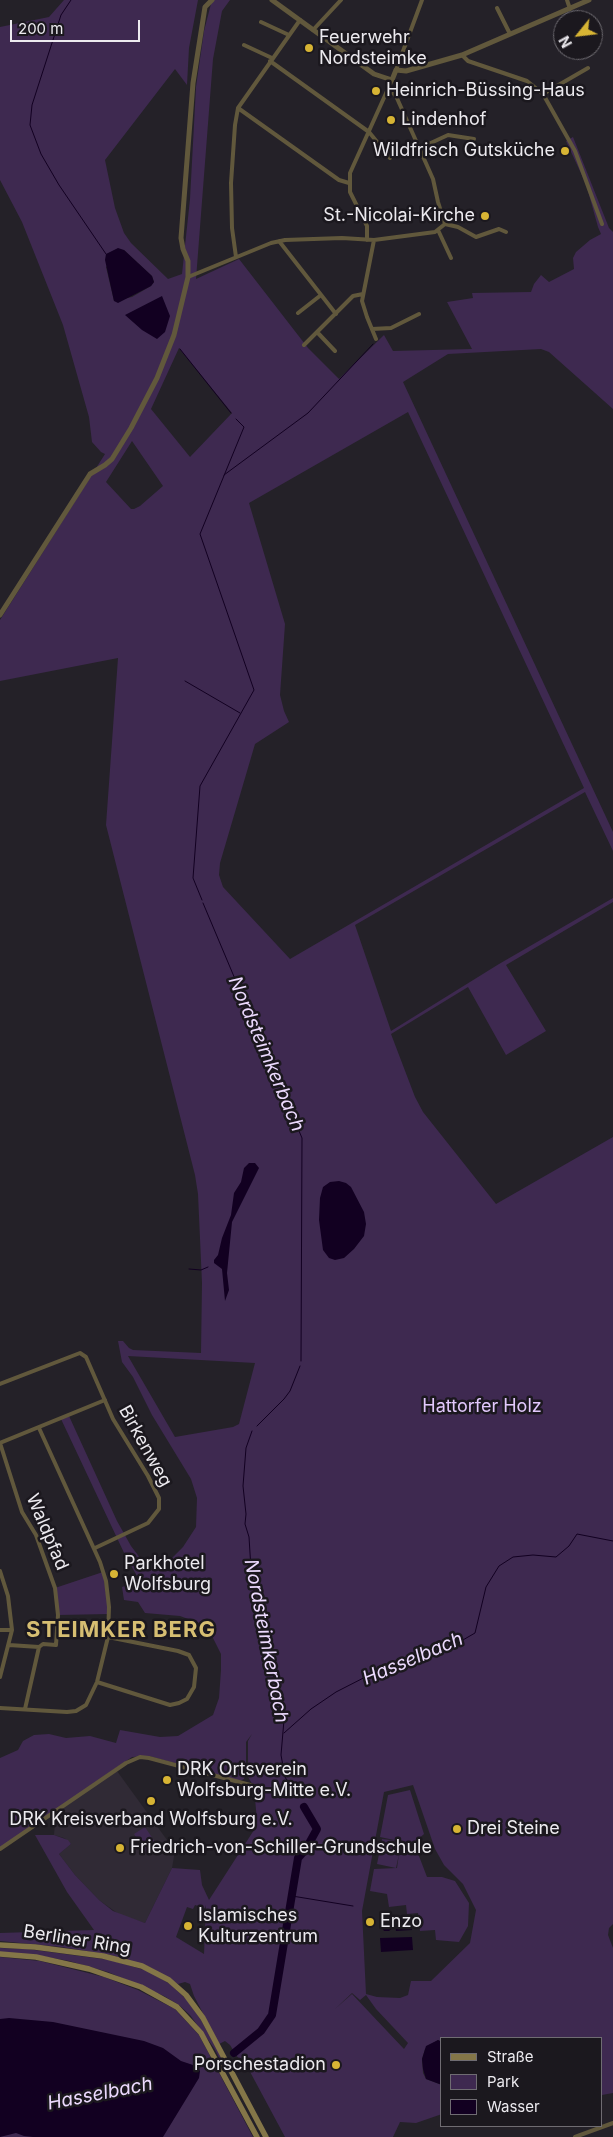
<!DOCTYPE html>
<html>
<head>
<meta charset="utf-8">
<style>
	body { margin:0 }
	#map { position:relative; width:613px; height:2137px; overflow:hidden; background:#242128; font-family:Inter,sans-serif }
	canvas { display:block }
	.legend { position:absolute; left:440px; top:2037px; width:162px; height:90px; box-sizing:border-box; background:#1b181e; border:1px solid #6f6c72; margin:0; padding:6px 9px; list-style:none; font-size:15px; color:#eceaef }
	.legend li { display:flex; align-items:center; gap:10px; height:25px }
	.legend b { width:25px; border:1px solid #6f6c72 }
	.north { position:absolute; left:553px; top:10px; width:50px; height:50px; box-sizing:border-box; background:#1b181e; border:1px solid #6f6c72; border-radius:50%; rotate:241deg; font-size:14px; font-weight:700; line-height:20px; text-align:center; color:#eceaef }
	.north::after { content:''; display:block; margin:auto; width:18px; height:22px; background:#d7b434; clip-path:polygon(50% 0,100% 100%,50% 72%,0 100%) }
	.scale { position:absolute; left:10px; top:20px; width:130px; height:22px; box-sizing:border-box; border:2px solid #eceaef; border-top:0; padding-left:6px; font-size:15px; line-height:18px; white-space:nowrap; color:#eceaef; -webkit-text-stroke:4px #1b181e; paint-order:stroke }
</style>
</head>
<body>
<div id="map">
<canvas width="613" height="2137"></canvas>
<ul class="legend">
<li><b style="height:6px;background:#847648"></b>Straße</li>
<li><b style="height:14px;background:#3e2950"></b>Park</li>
<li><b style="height:14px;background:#120021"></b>Wasser</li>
</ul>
<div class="north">N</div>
<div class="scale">200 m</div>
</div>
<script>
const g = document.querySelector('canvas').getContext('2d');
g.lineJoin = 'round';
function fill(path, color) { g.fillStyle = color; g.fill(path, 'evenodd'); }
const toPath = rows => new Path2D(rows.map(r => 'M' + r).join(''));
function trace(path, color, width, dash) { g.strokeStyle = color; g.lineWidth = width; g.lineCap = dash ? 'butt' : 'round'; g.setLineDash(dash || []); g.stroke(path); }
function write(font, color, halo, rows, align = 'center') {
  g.font = font + ' Inter,sans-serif'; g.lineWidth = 5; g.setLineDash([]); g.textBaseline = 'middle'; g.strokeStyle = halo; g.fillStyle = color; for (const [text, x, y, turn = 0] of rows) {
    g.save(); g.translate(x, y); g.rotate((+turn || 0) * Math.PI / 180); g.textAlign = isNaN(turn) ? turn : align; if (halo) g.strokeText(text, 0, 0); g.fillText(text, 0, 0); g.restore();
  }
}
fill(toPath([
	[117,1771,175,1851,172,1868,145,1923,120,1915,99,1900,75,1875,59,1854,71,1844,64,1838,54,1835,56,1810]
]), '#302a35');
fill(toPath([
	[64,0,198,0,189,48,187,85,175,69,105,160,115,208,124,233,131,243,168,279,182,274,190,199,196,87,204,31,212,0,230,0,222,11,213,59,196,279,239,259,308,348,339,379,384,335,393,351,472,349,447,302,473,298,472,293,531,292,534,284,541,275,549,282,574,269,573,258,576,252,590,240,601,234,598,227,586,184,566,141,573,137,609,228,613,232,613,409,549,352,541,349,448,354,403,382,613,832,613,851,585,792,355,925,391,1031,499,964,613,898,613,902,506,965,546,1031,506,1055,468,987,391,1034,415,1097,423,1112,496,1204,613,1137,613,1924,609,1928,608,1935,613,1948,613,2093,602,2095,602,2038,442,2038,442,2042,438,2040,425,2049,422,2059,423,2073,426,2079,442,2085,442,2114,416,2123,400,2122,393,2137,285,2137,248,2068,258,2061,245,2069,230,2045,225,2041,219,2044,194,1996,190,1984,185,1982,178,1984,150,1967,111,1955,61,1947,0,1941,0,1933,94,1930,67,1892,35,1835,54,1835,68,1840,71,1844,59,1854,75,1875,99,1900,113,1911,145,1923,172,1868,200,1870,202,1885,209,1900,254,1830,257,1821,254,1787,248,1777,248,1741,252,1734,246,1742,246,1773,244,1779,240,1781,149,1756,132,1757,0,1848,0,1758,18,1750,23,1741,34,1735,49,1734,66,1738,90,1736,116,1743,120,1730,160,1737,178,1736,213,1715,219,1698,221,1670,221,1654,207,1626,180,1616,145,1613,138,1602,124,1600,122,1587,140,1581,126,1557,61,1419,69,1416,117,1521,131,1546,150,1571,171,1559,183,1547,196,1527,197,1498,191,1479,152,1415,133,1377,122,1362,118,1341,123,1341,129,1348,133,1350,201,1353,202,1283,198,1194,195,1175,106,825,118,658,0,681,0,620,105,454,101,452,92,442,89,417,63,325,22,222,0,180,0,27,49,17],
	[124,250,152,276,154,282,151,286,132,297,114,301,106,267],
	[179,348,232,413,190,457,151,409],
	[408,412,584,788,290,959,223,887,219,875,220,863,255,744,289,722,284,711,280,695,285,624,249,503],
	[132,441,163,486,140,506,134,509,131,509,106,482],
	[128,1356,255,1363,239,1424,233,1427,175,1437],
	[413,1785,435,1849,444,1865,463,1884,476,1910,470,1943,431,1981,411,1981,408,1995,400,1998,377,1997,366,1994,362,1911,384,1792],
	[195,1905,205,1908,206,1905,204,1954,176,1937,187,1907,193,1909],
	[352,1993,360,2000,366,1995,376,2009,408,2043,404,2049,352,1994,335,2009],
	[103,1572,109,1614,58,1615,55,1588],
	[410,1790,424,1834,414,1843,427,1877,442,1877,455,1881,469,1903,468,1926,459,1942,436,1940,435,1930,420,1931,418,1913,407,1914,406,1905,389,1907,387,1894,370,1891,374,1869,397,1868,399,1854,396,1868,377,1864,382,1839,399,1841,380,1837,388,1795],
	[145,1827,159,1848,148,1855,134,1834],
	[0,1948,27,1949,110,1960,148,1971,170,1984,187,2000,201,2020,226,2066,224,2067,214,2048,190,2015,179,2005,164,1996,108,1972,69,1961,36,1955,0,1952],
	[0,1957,40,1961,104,1977,138,1990,175,2009,199,2035,253,2137,0,2137]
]), '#3e2950');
fill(toPath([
	[118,248,124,250,152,276,154,282,151,286,118,303,114,301,105,260,106,254],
	[162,296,170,316,165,332,157,339,142,330,125,315],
	[249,1163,255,1163,259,1168,232,1222,227,1273,229,1290,225,1301,222,1269,214,1263,214,1260,218,1255,222,1238,231,1215,234,1193,241,1182,244,1168],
	[339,1181,346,1183,351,1187,364,1212,366,1224,364,1236,354,1249,344,1258,335,1260,329,1258,323,1250,319,1220,320,1198,323,1187,330,1182],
	[384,1913,391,1914,393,1924,395,1924,395,1920,411,1919,412,1930,396,1931,395,1926,389,1931,384,1931,382,1928,381,1917],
	[412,1937,413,1950,381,1952,380,1938],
	[9,2018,53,2022,144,2041,163,2048,181,2061,196,2066,200,2071,199,2078,163,2137,33,2137,24,2136,16,2133,0,2137,0,2019],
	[438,2040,442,2042,442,2085,426,2079,423,2069,422,2059,426,2046]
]), '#120021');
trace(toPath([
	[71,0,61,15,32,105,30,125,41,154,59,185,106,254],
	[180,349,231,413],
	[224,475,308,413,373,344],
	[185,681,240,713],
	[202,900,193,878,200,786,254,690,200,534,244,427,236,419],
	[203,903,302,1138,301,1361],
	[189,1269,201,1270,208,1267],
	[257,1426,284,1399,290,1391,300,1366],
	[252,1431,246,1448,243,1486,246,1514,245,1524,249,1537,251,1569,258,1619,265,1638,284,1720,281,1755,285,1777,291,1787],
	[284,1733,311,1709,336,1692,383,1668,414,1656,449,1648,475,1633,486,1587,499,1566,513,1557,533,1555,556,1557,569,1546,577,1534,613,1541],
	[292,1896,353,1906]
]), '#120021', 1);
trace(toPath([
	[234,2053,261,2031,272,2015,298,1858,306,1849,317,1829,304,1807]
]), '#120021', 8);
trace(toPath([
	[567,0,570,9],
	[497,8,510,34],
	[261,22,289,35],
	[313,30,341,0],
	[244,45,272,58],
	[462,55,468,61,527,81,543,94,575,151,602,224],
	[270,61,369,132,390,158],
	[396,70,422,0],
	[389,89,396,96,433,179,438,202,445,224],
	[543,94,588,68],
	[238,108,339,180,349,183],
	[420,148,448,135,474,139],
	[445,224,458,227,476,237,499,229,506,232],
	[438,230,451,258],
	[367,240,367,226,350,192,350,173,392,80],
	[374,240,362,301,367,317,376,339],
	[279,241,336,314],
	[236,257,232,228,231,183,235,125,238,108,300,20],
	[188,277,271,243,285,240,342,238,374,240,435,232,445,224],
	[298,313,321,295],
	[372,329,391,328,419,314],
	[317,332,335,351],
	[304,345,353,296,363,294],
	[0,1384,80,1353,86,1357,113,1419,148,1476,159,1498,159,1509,148,1523,95,1548],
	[0,1443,22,1512,36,1535,55,1588,58,1615,56,1645,43,1644,39,1647,9,1645],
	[0,1443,105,1400],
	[0,1571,8,1596,12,1630,0,1677],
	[0,1630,12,1630],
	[97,1682,170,1705,179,1703,187,1699,194,1687,196,1668,189,1655,178,1651,108,1637],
	[0,1708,67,1712,76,1711,86,1705,97,1682,108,1637,109,1607,106,1581,100,1562,39,1428],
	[25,1709,39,1647],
	[0,1849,126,1763,140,1757,149,1758,254,1786],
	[575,2137,613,2123]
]), '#61583c', 4);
trace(toPath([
	[272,0,374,74,392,80,396,70,406,71,462,55,589,0],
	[0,615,90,474,105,465,112,459,131,428,157,378,174,335,188,277,188,261,183,249,181,238,193,83,205,7,212,0]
]), '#61583c', 5);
trace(toPath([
	[0,1945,35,1947,103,1956,142,1966,169,1980,186,1995,203,2018,266,2137],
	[0,1954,36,1957,89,1969,141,1987,177,2007,201,2033,257,2137]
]), '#847648', 5.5);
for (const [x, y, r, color] of [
	[309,48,5,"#d7b434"],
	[376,91,5,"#d7b434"],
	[391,120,5,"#d7b434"],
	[565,151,5,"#d7b434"],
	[485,216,5,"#d7b434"],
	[114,1574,5,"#d7b434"],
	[167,1780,5,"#d7b434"],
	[151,1801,5,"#d7b434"],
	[457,1829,5,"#d7b434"],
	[120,1848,5,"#d7b434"],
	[370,1922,5,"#d7b434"],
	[188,1926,5,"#d7b434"],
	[336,2065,5,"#d7b434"]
]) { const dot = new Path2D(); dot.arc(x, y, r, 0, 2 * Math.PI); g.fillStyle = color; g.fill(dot); trace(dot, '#1b181e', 2); }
write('18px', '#eceaef', '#1b181e', [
	["Feuerwehr",319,38],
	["Nordsteimke",319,59],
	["Heinrich-Büssing-Haus",386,91],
	["Lindenhof",401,120],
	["Wildfrisch Gutsküche",555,151,"right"],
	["St.-Nicolai-Kirche",475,216,"right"],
	["Parkhotel",124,1564],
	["Wolfsburg",124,1585],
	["DRK Ortsverein",177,1770],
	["Wolfsburg-Mitte e.V.",177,1791],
	["DRK Kreisverband Wolfsburg e.V.",151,1820,"center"],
	["Drei Steine",467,1829],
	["Friedrich-von-Schiller-Grundschule",130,1848],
	["Islamisches",198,1916],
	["Kulturzentrum",198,1937],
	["Enzo",380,1922],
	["Porschestadion",326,2065,"right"]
], 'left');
write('18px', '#e2c8fc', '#1b181e', [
	["Hattorfer Holz",482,1407]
]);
write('18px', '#eceaef', '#1b181e', [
	["Birkenweg",145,1446,61],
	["Waldpfad",47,1532,67],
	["Berliner Ring",77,1940,9]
]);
write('italic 19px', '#ecdafe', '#1b181e', [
	["Nordsteimkerbach",266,1054,67],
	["Nordsteimkerbach",266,1641,79],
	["Hasselbach",413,1659,-23],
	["Hasselbach",100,2094,-11]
]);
g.letterSpacing = '1px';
write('bold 22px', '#d6be72', '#1b181e', [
	["STEIMKER BERG",121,1630]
]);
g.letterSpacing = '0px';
</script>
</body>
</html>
